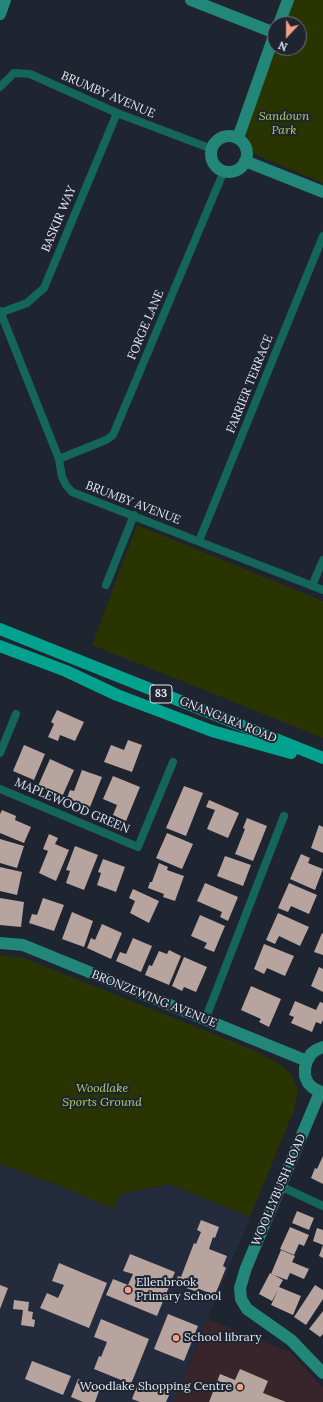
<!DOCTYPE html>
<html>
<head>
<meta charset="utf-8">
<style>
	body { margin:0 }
	#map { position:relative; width:323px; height:1402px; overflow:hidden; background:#1e2430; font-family:Lora,serif }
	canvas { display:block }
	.north { position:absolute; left:267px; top:16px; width:40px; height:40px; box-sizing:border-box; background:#1e2430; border:1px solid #6d727d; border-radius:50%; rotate:202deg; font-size:11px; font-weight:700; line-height:16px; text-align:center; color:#e4e8f1 }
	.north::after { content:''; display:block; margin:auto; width:14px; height:18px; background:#f49e8a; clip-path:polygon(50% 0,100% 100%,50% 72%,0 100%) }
</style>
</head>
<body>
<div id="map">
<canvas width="323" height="1402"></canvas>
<div class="north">N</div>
</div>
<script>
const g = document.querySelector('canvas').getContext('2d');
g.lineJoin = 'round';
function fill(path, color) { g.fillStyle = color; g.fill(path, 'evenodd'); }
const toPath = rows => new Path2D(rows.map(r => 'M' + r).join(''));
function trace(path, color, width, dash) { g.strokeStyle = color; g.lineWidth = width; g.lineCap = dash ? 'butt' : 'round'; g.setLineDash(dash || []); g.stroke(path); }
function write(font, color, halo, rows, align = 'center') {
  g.font = font + ' Lora,serif'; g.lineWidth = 4; g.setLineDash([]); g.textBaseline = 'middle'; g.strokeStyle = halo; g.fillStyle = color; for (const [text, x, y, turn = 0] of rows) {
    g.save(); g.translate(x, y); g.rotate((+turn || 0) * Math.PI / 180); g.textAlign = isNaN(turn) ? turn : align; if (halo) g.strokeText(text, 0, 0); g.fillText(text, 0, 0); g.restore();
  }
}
fill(toPath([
	[208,1319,290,1352,323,1388,323,1402,173,1402]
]), '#38252b');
fill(toPath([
	[0,1164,62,1187,113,1209,120,1194,169,1184,250,1217,173,1402,0,1402]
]), '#232b3d');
fill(toPath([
	[294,0,323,0,323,183,254,154,242,124,275,48,299,48,299,24,284,24],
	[137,525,323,601,323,738,92,645],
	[0,955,24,958,256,1051,281,1065,292,1075,298,1090,294,1110,250,1217,169,1184,120,1194,114,1209,62,1187,0,1164]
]), '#2a3401');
fill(toPath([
	[57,710,84,722,75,741,60,735,58,741,48,737,54,724,51,722],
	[128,740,142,745,132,772,104,762,111,745,124,750],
	[24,745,45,754,34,780,13,771],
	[50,759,74,770,62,797,38,786],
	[82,770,102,777,90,807,67,798,70,790,74,791],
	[113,776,140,787,126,821,113,815,117,805,103,799],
	[184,786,203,793,186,836,166,828],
	[209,800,239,813,228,838,207,829,215,810,206,807],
	[2,810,16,816,15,820,31,827,24,843,0,833,0,814],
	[247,818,267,826,253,861,235,854,245,829,243,828],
	[319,825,323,827,323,853,311,848],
	[167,833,193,844,182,869,156,858],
	[49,834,58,838,55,844,69,850,56,881,39,873,48,851,43,849],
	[0,839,24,846,17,868,0,863],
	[75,846,98,855,84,890,66,883,70,871,66,870],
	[301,854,310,858,308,863,323,869,315,890,290,879],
	[225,856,251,865,243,886,217,876],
	[103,859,125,867,116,892,97,885,101,873,98,872],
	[159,863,168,867,167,870,184,876,175,901,163,897,164,894,148,888,150,882,152,882],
	[0,867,22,872,17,895,0,891],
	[205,883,238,897,228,921,220,917,222,912,197,901],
	[289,883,317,895,309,914,291,906,288,912,278,908],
	[133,889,159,901,149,923,130,913,135,901,129,898],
	[0,898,24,902,21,927,0,925],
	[43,898,64,905,54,931,29,923,32,914,37,915],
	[72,912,93,921,84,947,62,939],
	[278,913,309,927,300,946,279,936,275,944,266,940],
	[200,915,225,926,214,952,204,948,207,943,191,936],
	[102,924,122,933,111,959,87,948,91,938,95,940],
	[322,933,323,934,323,955,314,952],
	[133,938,152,946,141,972,116,961,120,952,126,954],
	[264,944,294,956,285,976,267,968,264,974,254,969],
	[169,950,181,956,169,985,145,975,149,965,152,966,159,951,167,954],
	[184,957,207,967,196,992,184,987,182,991,172,986],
	[319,967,323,969,323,992,311,986],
	[251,986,281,999,269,1027,259,1022,261,1019,241,1010],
	[295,1001,316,1010,320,1002,323,1003,323,1020,321,1024,316,1022,312,1032,291,1023,294,1017,289,1015],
	[323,1156,323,1184,311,1178,315,1168,317,1169],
	[297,1211,314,1218,309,1230,292,1223],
	[201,1220,219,1227,215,1238,213,1237,209,1249,227,1256,223,1266,226,1268,215,1295,199,1289,198,1292,186,1288,187,1284,177,1279,178,1276,181,1277,194,1243,196,1244,201,1232,197,1230],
	[290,1227,309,1235,304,1246,299,1244,294,1255,280,1249],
	[317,1228,323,1230,323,1258,319,1256,323,1245,313,1241],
	[281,1250,295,1256,292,1262,309,1269,304,1279,290,1273,287,1280,271,1274],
	[130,1254,175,1272,157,1316,106,1295,113,1279,128,1285,133,1274,123,1271],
	[59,1263,107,1283,89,1328,40,1308,47,1293,58,1298,64,1285,52,1281],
	[270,1273,283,1280,279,1287,301,1296,293,1315,271,1305,278,1290,272,1301,259,1294],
	[0,1285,8,1288,0,1309],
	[315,1285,323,1290,323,1299,306,1325,294,1317],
	[14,1300,29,1302,28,1311,33,1312,32,1319,35,1320,34,1327,21,1325,23,1310,13,1309],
	[323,1311,323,1334,320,1337,309,1329],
	[168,1314,198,1326,184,1361,154,1349],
	[101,1319,149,1339,131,1384,94,1369,99,1356,101,1357,107,1342,94,1337],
	[32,1361,71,1376,63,1395,25,1379],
	[240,1369,268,1381,263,1393,286,1402,209,1402,220,1374,235,1380],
	[78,1379,100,1388,95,1402,83,1402,71,1397],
	[139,1381,170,1393,166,1402,140,1402,132,1399]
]), '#b8a49f');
trace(toPath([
	[0,87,14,73,30,74,117,113,212,149],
	[0,311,59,459,62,477,66,485,72,492,323,590],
	[0,313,27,303,44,288,117,113],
	[59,459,106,440,113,435,224,171],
	[199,541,323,236],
	[106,585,134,515],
	[312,586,323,560],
	[0,753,16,714],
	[0,789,138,847,173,762],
	[205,1020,284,816],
	[280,1186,323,1206]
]), '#15665a', 8);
trace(toPath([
	[191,0,275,33],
	[0,14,5,0],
	[279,24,288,0],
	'211 154a18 18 0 1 1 36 0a18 18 0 1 1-36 0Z',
	[238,138,275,33],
	[245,161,323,192],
	[0,943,23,945,307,1061],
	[323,1047,316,1050,311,1054,307,1061,305,1068,305,1076,308,1083,313,1088,323,1093],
	[320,1092,246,1268,240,1288,241,1299,247,1309,291,1340,323,1373]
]), '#228778', 12);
trace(toPath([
	[0,629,323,758],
	[0,646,66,671,117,695,212,731,291,753]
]), '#01a38f', 12);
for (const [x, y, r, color] of [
	[128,1290,4,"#f49e8a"],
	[176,1338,4,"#f49e8a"],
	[240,1387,4,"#f49e8a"]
]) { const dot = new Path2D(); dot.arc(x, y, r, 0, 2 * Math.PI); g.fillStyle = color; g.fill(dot); trace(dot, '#1e2430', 1.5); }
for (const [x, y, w] of [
	[161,694,22]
]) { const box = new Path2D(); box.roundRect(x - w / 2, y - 9, w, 18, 3); g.fillStyle = '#1e2430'; g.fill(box); trace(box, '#e4e8f1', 1); }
write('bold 11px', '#e4e8f1', null, [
	["83",161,694]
]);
write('12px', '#e4e8f1', '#1e2430', [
	["BRUMBY AVENUE",108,95,23],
	["BASKIR WAY",59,219,-67],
	["FORGE LANE",146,325,-67],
	["FARRIER TERRACE",250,384,-68],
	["BRUMBY AVENUE",133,503,21],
	["GNANGARA ROAD",228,720,22],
	["MAPLEWOOD GREEN",72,806,23],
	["BRONZEWING AVENUE",154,999,22],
	["WOOLLYBUSH ROAD",279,1190,-67]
]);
write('italic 12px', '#b3ce5f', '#1e2430', [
	["Sandown",284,117],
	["Park",284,131],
	["Woodlake",102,1089],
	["Sports Ground",102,1103]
]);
write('12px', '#e4e8f1', '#1e2430', [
	["Ellenbrook",136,1283],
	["Primary School",136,1297],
	["School library",184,1338],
	["Woodlake Shopping Centre",232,1387,"right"]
], 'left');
</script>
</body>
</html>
